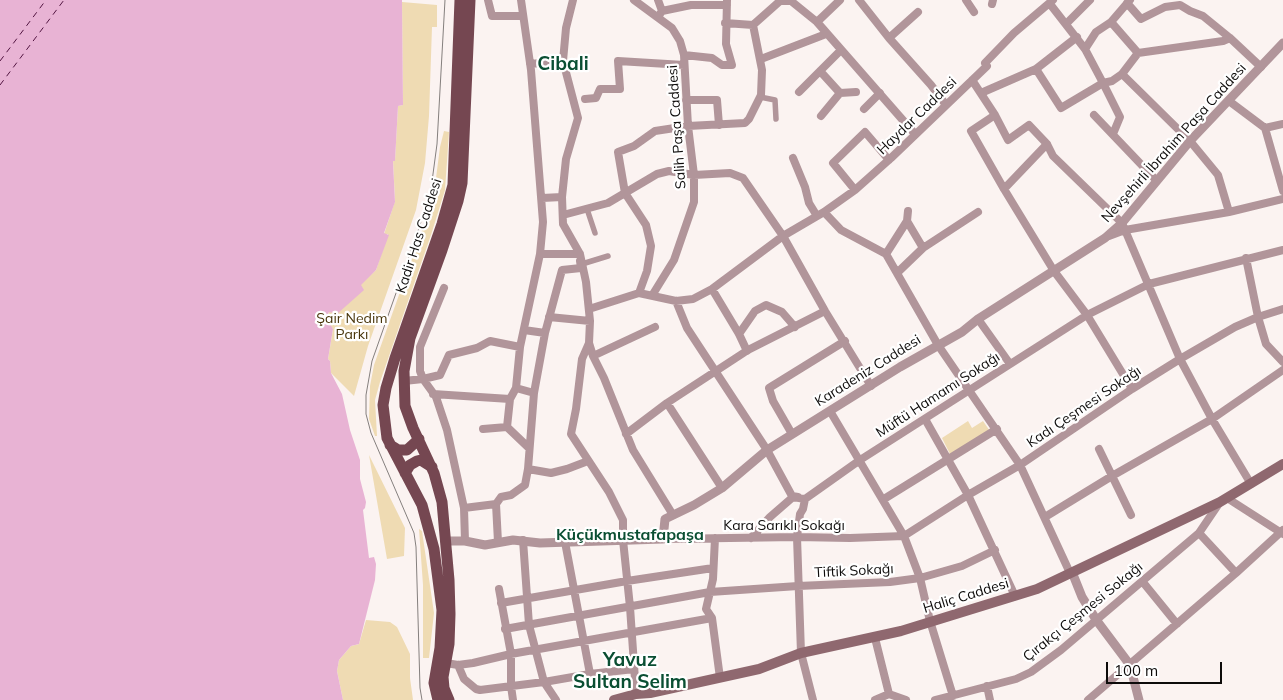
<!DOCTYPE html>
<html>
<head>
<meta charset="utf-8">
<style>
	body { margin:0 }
	#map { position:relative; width:1283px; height:700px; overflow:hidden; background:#fbf3f1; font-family:Mulish,sans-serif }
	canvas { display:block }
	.scale { position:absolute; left:1106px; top:662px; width:116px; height:22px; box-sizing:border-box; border:2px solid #0d0b0a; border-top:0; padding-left:6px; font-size:15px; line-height:18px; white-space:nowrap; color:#0d0b0a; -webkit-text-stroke:4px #fff; paint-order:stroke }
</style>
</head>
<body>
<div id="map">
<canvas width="1283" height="700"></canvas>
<div class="scale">100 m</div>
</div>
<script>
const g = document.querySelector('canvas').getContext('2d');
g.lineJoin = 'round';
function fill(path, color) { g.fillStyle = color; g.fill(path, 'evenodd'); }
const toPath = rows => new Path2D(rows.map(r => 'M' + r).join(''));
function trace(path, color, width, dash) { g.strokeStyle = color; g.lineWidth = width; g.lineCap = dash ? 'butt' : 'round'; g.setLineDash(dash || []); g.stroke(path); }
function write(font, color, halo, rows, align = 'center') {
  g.font = font + ' Mulish,sans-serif'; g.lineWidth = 4.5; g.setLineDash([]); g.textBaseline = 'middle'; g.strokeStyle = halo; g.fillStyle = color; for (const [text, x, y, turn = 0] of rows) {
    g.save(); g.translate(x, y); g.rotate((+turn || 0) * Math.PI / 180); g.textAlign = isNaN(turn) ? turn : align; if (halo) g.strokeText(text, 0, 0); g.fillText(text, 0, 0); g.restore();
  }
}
fill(toPath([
	[402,2,437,5,437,27,432,27,429,116,425,163,416,210,368,346,354,396,331,373,330,361,328,359,333,329,325,320,329,312,376,270,388,234,384,234,395,201,393,160,395,160,398,106,403,105],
	[444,131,449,132,445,190,431,235,380,382,375,400,377,436,375,436,369,419,370,386,374,365,426,219,436,178,440,147],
	[968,421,972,428,983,421,992,434,952,458,942,438],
	[369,455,405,528,404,556,387,559],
	[419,529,422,531,434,613,429,658,423,658,423,585],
	[366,620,390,622,397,627,410,654,410,678,413,700,343,700,337,671,339,660,351,646,359,644]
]), '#efdbb3');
fill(toPath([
	[0,0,402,0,403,105,398,106,395,161,393,161,395,202,384,233,389,235,376,270,361,285,364,290,337,314,329,312,325,320,328,321,333,329,328,359,330,361,331,373,342,394,350,430,360,460,360,479,366,502,365,508,363,510,369,558,374,557,376,564,375,580,359,644,351,646,339,660,337,671,343,700,0,700]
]), '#e8b3d4');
trace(toPath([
	[0,61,46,0],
	[0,85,64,0]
]), '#521541', 1, [6, 5]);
trace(toPath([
	[760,97,775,100,776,119],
	[587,209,595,233],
	[582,264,608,256]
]), '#b1959a', 5.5);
trace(toPath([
	[488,0,492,16,523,16],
	[521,0,531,70,543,222,540,254,520,347,516,388,510,399,507,427,529,448],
	[573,0,566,28,563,61,578,118,566,159,562,197,563,224,580,254,586,282,590,321,589,343,593,356,604,378,633,450,673,515],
	[634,0,672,28,680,41,684,55,688,126,694,175,694,202,674,260,653,294],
	[658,0,662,11,660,14],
	[859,0,889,38,931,85,946,105],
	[966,0,974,12],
	[1127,3,1141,19,1165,7,1180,5,1190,11,1203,16,1230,38,1261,67],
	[992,4,993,0],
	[1050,4,1085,49,1103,83,1112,81,1122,74,1138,53,1223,41,1230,38],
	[662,11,691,5,727,5],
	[817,22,840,0],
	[1111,22,1138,53],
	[725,23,753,25],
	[1067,23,1090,0],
	[753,25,780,1,791,1,817,22,915,134],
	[889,38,918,12],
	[1085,49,1096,32,1111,22,1130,0],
	[684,55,712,58,722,65,732,65,726,44,727,0],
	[761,59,826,34],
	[530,64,563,61],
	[1036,69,1061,108,1103,83,1120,117,1113,134],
	[820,71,840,93],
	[1122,74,1190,141,1218,175,1229,212],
	[972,80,995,115,1008,140,1029,125,1047,144,1053,156,1122,223,1180,359,1212,419,1251,484],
	[799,92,841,50],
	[981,93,1036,69,1077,37],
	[585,99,596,98,600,89,620,89,618,61,684,65],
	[686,100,717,100,719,125],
	[1229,101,1265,128,1283,191],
	[864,109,880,93],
	[995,115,971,131,1004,189,1054,271,1087,315,1132,389],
	[1094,115,1156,180],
	[821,116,840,93,856,92],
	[1265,128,1283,124],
	[793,158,805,187,809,203,817,216],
	[1004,189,1047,144],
	[855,190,833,163,865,132,889,160],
	[542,198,562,197],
	[908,211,907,221,923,248],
	[824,212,841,230,886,254,938,345,1020,465,1070,573],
	[563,215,608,203,657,174,669,171,694,175,730,173,743,178,783,236,825,311,871,386],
	[1109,236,1125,230,1229,212,1283,199],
	[540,254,580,254],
	[886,254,907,221],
	[1246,258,1258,317,1266,344,1283,362],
	[897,273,923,248,978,212],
	[444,288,420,347,420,371,423,379,436,397,447,430,464,508,465,541],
	[712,289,739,334,747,351],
	[639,293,647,271,651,246,646,225,625,193,618,152,634,146,655,131,688,126,745,123,749,119,761,95,762,70,753,25],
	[676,301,687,328,767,450,792,496,798,497],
	[589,309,639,293,676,301,693,299,712,289,783,236,824,212,855,190,891,158,987,66,985,63,1014,33,1053,0],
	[549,317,590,321],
	[978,319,1010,364],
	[524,330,545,333],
	[739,334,755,311,766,305,782,312,795,327],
	[589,343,582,359,576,409,571,434,609,492,623,520,623,540,630,607,636,694],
	[593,356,655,327],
	[404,381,423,379,440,375,449,355,477,348,490,341,520,347],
	[516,388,534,393],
	[433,394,510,399],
	[667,403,722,488],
	[830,411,904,536,920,578,930,621,953,696],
	[925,419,968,495,1015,596],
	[483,429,507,427],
	[626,434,667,403,748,350,825,311],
	[792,434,773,401,769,388,845,341],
	[1099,449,1131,515],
	[528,469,551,473,567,469,588,461],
	[1227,498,1283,534],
	[805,499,803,509,800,514,797,537,801,653,813,700],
	[884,499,997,429],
	[464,508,496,504],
	[1045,517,1112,476,1212,419,1283,370],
	[1199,533,1236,573],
	[715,538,713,579,706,609,712,618,720,678],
	[751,538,770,517,793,497,805,499,860,460,1087,315,1149,284,1283,250],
	[663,539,797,537,850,538,904,536,968,495,1020,465,1132,389,1180,359,1235,327,1258,317,1283,309],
	[523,540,529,625,544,682,556,700],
	[498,542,496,504,501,497,511,495,525,485,528,469,534,393,545,333,562,270,581,268,580,261],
	[565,542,590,674],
	[1142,581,1177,624],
	[499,589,511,654,511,686,513,700],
	[501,603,627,581,713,568],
	[505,629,710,592,798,586,890,582,920,578,962,566,995,550],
	[875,638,889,694],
	[446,663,458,665,473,663,511,654,712,618],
	[458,665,464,679,476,689,480,690,544,682,590,674,634,669],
	[987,686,990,700],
	[875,700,889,694,906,700],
	[935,700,1016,679,1031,672,1061,650,1199,533,1220,502],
	[1088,700,1236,573,1283,530]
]), '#b1959a', 8);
trace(toPath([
	[445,541,465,541,485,545,513,540,540,543,663,539,665,519,694,505,722,488,767,450,900,367,962,332,978,319,1105,238,1122,223,1190,141,1283,43],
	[1072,572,1082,597,1097,621,1130,665,1139,700]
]), '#b1959a', 9);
trace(toPath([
	[614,700,636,694,650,693,759,669,801,653,901,631,1037,589,1220,502,1283,464]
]), '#8f686f', 10);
trace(toPath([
	[390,445,398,450,407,450,419,439],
	[405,473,410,465,417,461,421,460,432,467],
	[438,700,434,683,440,648,442,610,434,549,422,505,387,438,383,405,386,388,395,358,442,224,453,185,460,0],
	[449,700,444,688,443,677,449,644,450,614,449,580,442,502,434,473,413,428,405,406,404,371,410,338,442,250,458,201,462,183,470,0]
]), '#754751', 11);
trace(toPath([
	[422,700,420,688,416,547,414,533,371,433,366,414,366,395,372,361,419,228,431,189,437,144,445,0]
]), '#847f7d', 1);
write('14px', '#0d0b0a', '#fff', [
	["Haydar Caddesi",917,116,-44],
	["Salih Paşa Caddesi",677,127,-94],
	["Nevşehirli İbrahim Paşa Caddesi",1174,143,-48],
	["Kadir Has Caddesi",419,236,-72],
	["Karadeniz Caddesi",868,371,-32],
	["Müftü Hamamı Sokağı",938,395,-33],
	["Kadı Çeşmesi Sokağı",1084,407,-34],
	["Kara Sarıklı Sokağı",784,526],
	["Tiftik Sokağı",854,571,-3],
	["Haliç Caddesi",966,596,-17],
	["Çırakçı Çeşmesi Sokağı",1083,612,-39]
]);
write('14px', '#473409', '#fff', [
	["Şair Nedim",352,319],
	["Parkı",352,335]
]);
write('bold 16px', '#0a4f33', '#fff', [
	["Küçükmustafapaşa",630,535]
]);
write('bold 19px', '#0a4f33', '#fff', [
	["Cibali",563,64],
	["Yavuz",630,660],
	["Sultan Selim",630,682]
]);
</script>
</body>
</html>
